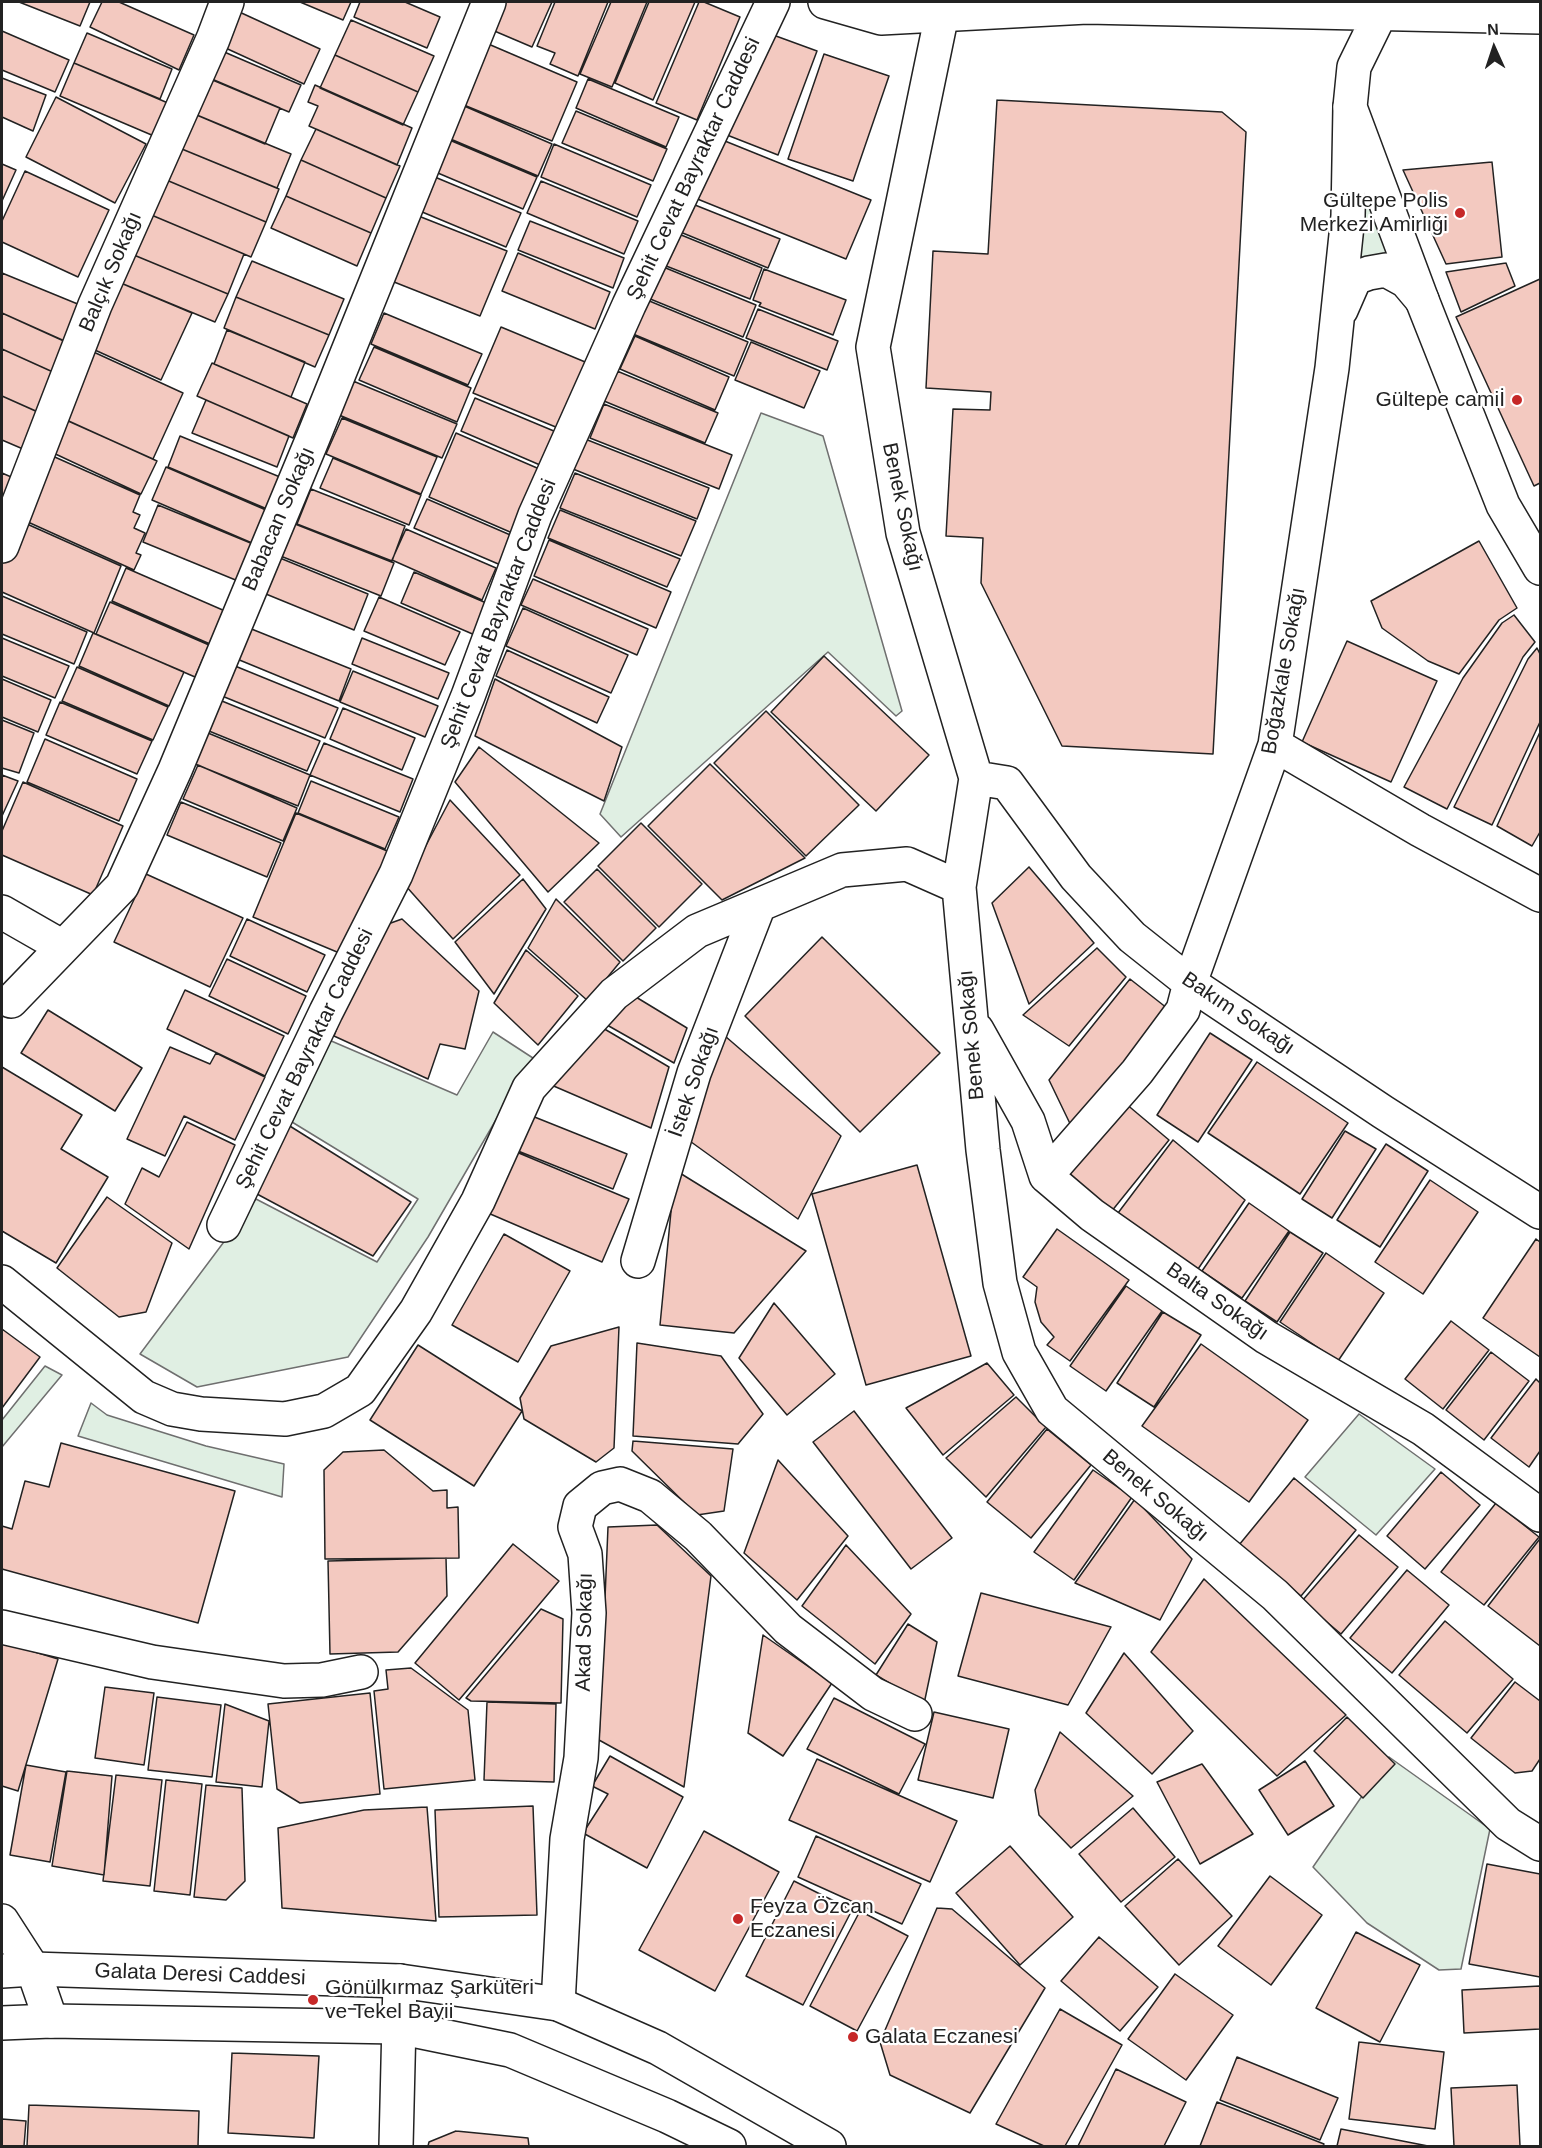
<!DOCTYPE html>
<html>
<head>
<meta charset="utf-8">
<style>
	body { margin:0 }
	#map { position:relative; width:1542px; height:2148px; overflow:hidden; background:#fff; font-family:Helvetica,sans-serif }
	canvas { display:block }
	.frame { position:absolute; inset:0; border:3px solid #222; pointer-events:none }
	.north { position:absolute; left:1464px; top:18px; width:60px; height:60px; -webkit-text-stroke:4px #fff; paint-order:stroke; rotate:357deg; font-size:16px; font-weight:700; line-height:24px; text-align:center; color:#222 }
	.north::after { content:''; display:block; margin:auto; width:21px; height:27px; background:#222; clip-path:polygon(50% 0,100% 100%,50% 72%,0 100%) }
</style>
</head>
<body>
<div id="map">
<canvas width="1542" height="2148"></canvas>
<div class="frame"></div>
<div class="north">N</div>
</div>
<script>
const g = document.querySelector('canvas').getContext('2d');
g.lineJoin = 'round';
function fill(path, color) { g.fillStyle = color; g.fill(path, 'evenodd'); }
const toPath = rows => new Path2D(rows.map(r => 'M' + r).join(''));
function trace(path, color, width, dash) { g.strokeStyle = color; g.lineWidth = width; g.lineCap = dash ? 'butt' : 'round'; g.setLineDash(dash || []); g.stroke(path); }
function write(font, color, halo, rows, align = 'center') {
  g.font = font + ' Helvetica,sans-serif'; g.lineWidth = 4.5; g.setLineDash([]); g.textBaseline = 'middle'; g.strokeStyle = halo; g.fillStyle = color; for (const [text, x, y, turn = 0] of rows) {
    g.save(); g.translate(x, y); g.rotate((+turn || 0) * Math.PI / 180); g.textAlign = isNaN(turn) ? turn : align; if (halo) g.strokeText(text, 0, 0); g.fillText(text, 0, 0); g.restore();
  }
}
const green = toPath([
	[1360,175,1390,259,1356,267,1360,175],
	[761,413,823,436,902,711,896,716,828,652,621,837,600,814,761,413],
	[493,1032,536,1060,497,1118,428,1237,348,1357,197,1387,140,1354,256,1199,377,1262,418,1199,292,1122,329,1040,457,1095,493,1032],
	[45,1366,62,1375,2,1447,2,1420,45,1366],
	[91,1403,107,1415,206,1446,284,1464,282,1497,78,1436,91,1403],
	[1359,1414,1435,1469,1376,1535,1305,1477,1359,1414],
	[1389,1757,1490,1829,1461,1969,1439,1970,1367,1923,1313,1867,1389,1757]
]);
fill(green, '#e0efe3');
trace(green, '#6f6f6f', 1.5);
const building = toPath([
	[19,2,90,2,80,26,19,2],
	[102,2,119,2,194,35,179,70,90,27,102,2],
	[300,2,351,2,343,20,300,2],
	[360,2,405,2,440,17,427,48,354,17,360,2],
	[495,2,552,2,532,47,485,27,495,2],
	[555,2,608,2,578,76,550,64,555,53,537,46,555,2],
	[611,2,647,2,612,87,580,74,611,2],
	[649,2,695,2,653,100,615,83,649,2],
	[699,2,704,2,740,17,697,120,656,103,699,2],
	[235,10,320,49,304,84,219,45,235,10],
	[351,20,434,56,418,92,335,55,351,20],
	[2,31,69,60,55,92,2,70,2,31],
	[765,32,817,51,778,155,727,135,765,32],
	[87,33,172,69,160,99,74,63,87,33],
	[479,40,577,82,552,141,454,101,479,40],
	[215,48,301,85,289,112,203,76,215,48],
	[824,54,889,76,853,181,788,159,824,54],
	[335,55,418,92,403,125,320,88,335,55],
	[74,63,175,106,161,139,60,96,74,63],
	[207,77,280,108,265,144,192,113,207,77],
	[2,78,46,95,33,131,2,117,2,78],
	[588,79,679,117,666,147,576,108,588,79],
	[315,85,412,128,397,165,309,126,318,106,308,102,315,85],
	[56,97,146,144,115,203,26,157,56,97],
	[997,100,1222,112,1246,132,1213,754,1062,746,981,583,983,538,946,536,953,409,990,410,991,392,926,388,933,251,988,254,997,100],
	[455,102,552,144,538,176,441,135,455,102],
	[576,111,667,149,653,181,562,143,576,111],
	[192,113,291,154,277,188,177,147,192,113],
	[316,129,400,166,386,198,301,160,316,129],
	[440,136,537,177,523,209,426,168,440,136],
	[715,137,871,200,846,259,690,196,715,137],
	[554,144,651,185,637,217,541,177,554,144],
	[177,147,279,189,266,222,164,179,177,147],
	[301,160,386,198,371,233,286,196,301,160],
	[1492,162,1502,257,1446,264,1403,170,1492,162],
	[2,164,16,170,2,201,2,164],
	[25,171,109,210,78,277,2,242,2,221,25,171],
	[430,175,521,213,506,247,415,209,430,175],
	[164,179,266,222,251,257,149,214,164,179],
	[541,181,638,221,624,254,527,213,541,181],
	[286,196,371,233,357,266,271,228,286,196],
	[685,201,780,239,768,268,673,229,685,201],
	[149,214,244,254,228,294,129,253,149,214],
	[416,215,507,251,480,316,389,280,416,215],
	[530,221,624,258,613,288,518,250,530,221],
	[669,230,762,268,750,299,656,262,669,230],
	[129,253,228,294,215,322,116,281,129,253],
	[518,253,610,292,595,329,502,291,518,253],
	[252,261,344,299,329,335,236,297,252,261],
	[1506,263,1515,286,1461,312,1446,272,1506,263],
	[656,264,756,305,743,337,643,296,656,264],
	[764,269,846,300,833,335,759,306,761,303,753,300,764,269],
	[2,273,85,307,69,343,2,313,2,273],
	[1540,279,1540,483,1534,486,1456,317,1540,279],
	[116,281,192,313,161,380,86,346,116,281],
	[236,297,329,335,315,367,224,328,236,297],
	[647,300,748,342,734,376,633,334,647,300],
	[758,309,838,341,827,370,746,338,758,309],
	[2,313,77,347,64,377,2,349,2,313],
	[384,313,482,354,468,385,371,344,384,313],
	[501,327,590,364,563,430,473,393,501,327],
	[227,330,305,362,291,397,214,364,227,330],
	[635,336,729,377,715,410,620,369,635,336],
	[751,342,820,371,804,408,735,380,751,342],
	[374,347,471,388,457,422,359,380,374,347],
	[2,349,64,377,47,416,2,396,2,349],
	[87,349,183,393,153,459,57,416,87,349],
	[212,363,307,404,293,438,197,396,212,363],
	[617,371,718,413,705,443,604,401,617,371],
	[353,381,457,424,442,458,339,415,353,381],
	[2,396,40,413,23,449,2,440,2,396],
	[475,398,561,434,547,468,461,431,475,398],
	[206,400,289,436,277,467,192,433,206,400],
	[604,404,732,455,719,489,590,438,604,404],
	[62,418,157,461,141,494,49,451,62,418],
	[342,418,437,457,421,494,326,454,342,418],
	[456,433,544,471,517,535,429,497,456,433],
	[180,436,280,477,267,509,168,467,180,436],
	[580,437,709,488,697,519,568,467,580,437],
	[48,454,140,495,133,512,140,515,134,528,145,533,136,553,141,555,134,570,19,518,48,454],
	[333,458,421,495,409,525,320,488,333,458],
	[166,467,266,510,252,543,152,500,166,467],
	[2,473,25,483,2,509,2,473],
	[575,473,696,521,681,556,560,508,575,473],
	[311,489,405,526,392,561,297,524,311,489],
	[427,499,515,537,503,566,414,528,427,499],
	[158,505,253,544,238,581,143,542,158,505],
	[560,510,680,559,667,587,548,538,560,510],
	[18,520,121,566,94,633,2,592,2,562,18,520],
	[290,522,394,563,381,596,278,555,290,522],
	[406,529,496,568,482,600,392,560,406,529],
	[549,540,671,592,656,628,534,576,549,540],
	[1479,541,1517,608,1499,620,1459,674,1428,661,1382,628,1371,601,1479,541],
	[275,556,368,594,354,630,261,592,275,556],
	[126,568,225,611,210,644,112,601,126,568],
	[414,572,498,608,484,639,401,603,414,572],
	[533,579,648,629,637,655,521,605,533,579],
	[2,596,87,632,74,664,2,634,2,596],
	[379,597,460,632,445,665,364,631,379,597],
	[110,602,209,645,195,677,96,634,110,602],
	[523,608,628,655,611,693,506,646,523,608],
	[1514,615,1535,642,1523,657,1447,809,1404,787,1463,678,1502,623,1514,615],
	[249,628,351,669,339,701,237,659,249,628],
	[93,633,184,672,169,706,79,666,93,633],
	[2,638,69,666,55,698,2,676,2,638],
	[362,638,449,673,438,699,352,664,362,638],
	[1347,641,1437,681,1391,782,1302,742,1347,641],
	[1537,648,1540,654,1540,722,1492,825,1454,807,1528,659,1537,648],
	[507,650,609,697,597,723,496,676,507,650],
	[824,656,929,755,876,811,771,712,824,656],
	[235,666,338,708,325,738,222,696,235,666],
	[77,667,168,707,153,740,62,701,77,667],
	[353,671,438,706,425,737,340,702,353,671],
	[2,679,51,700,38,732,2,717,2,679],
	[495,679,622,747,604,801,475,736,495,679],
	[217,699,320,741,307,771,204,729,217,699],
	[60,702,152,741,137,774,46,735,60,702],
	[343,708,415,738,402,770,330,739,343,708],
	[766,711,859,805,806,856,714,763,766,711],
	[2,720,34,733,19,773,2,768,2,720],
	[1540,732,1540,832,1532,846,1497,826,1540,732],
	[208,733,310,775,298,806,195,764,208,733],
	[45,739,137,779,119,821,27,782,45,739],
	[324,743,413,779,400,812,310,775,324,743],
	[479,747,599,843,548,892,455,782,479,747],
	[710,764,805,858,722,900,648,826,710,764],
	[198,765,297,808,283,841,183,799,198,765],
	[2,775,18,781,2,816,2,775],
	[311,781,399,817,385,849,298,813,311,781],
	[23,782,123,826,93,895,2,855,2,831,23,782],
	[450,800,520,875,453,939,405,885,450,800],
	[181,802,281,843,267,877,167,835,181,802],
	[296,813,392,853,349,957,253,917,296,813],
	[641,823,702,884,659,927,598,866,641,823],
	[1029,867,1094,943,1029,1004,992,903,1029,867],
	[597,869,656,928,623,961,564,902,597,869],
	[146,874,243,918,210,987,114,942,146,874],
	[523,879,546,909,494,994,455,942,523,879],
	[556,899,620,962,588,1001,528,948,556,899],
	[247,919,325,955,307,992,230,956,247,919],
	[402,919,479,991,465,1049,440,1044,428,1079,334,1036,374,929,402,919],
	[822,937,940,1053,860,1132,745,1016,822,937],
	[1097,948,1126,977,1069,1046,1023,1015,1097,948],
	[526,950,578,996,538,1045,494,1003,526,950],
	[227,959,306,996,288,1034,209,996,227,959],
	[1130,979,1172,1012,1075,1134,1049,1080,1130,979],
	[185,990,284,1036,265,1076,167,1029,185,990],
	[626,991,687,1028,674,1063,600,1021,626,991],
	[48,1010,142,1068,115,1111,21,1053,48,1010],
	[596,1024,669,1067,651,1128,549,1084,596,1024],
	[718,1030,841,1136,798,1219,687,1139,718,1030],
	[1210,1033,1252,1060,1198,1142,1157,1115,1210,1033],
	[170,1047,210,1064,216,1053,265,1077,235,1140,184,1116,165,1156,127,1139,170,1047],
	[1257,1062,1348,1123,1300,1194,1208,1133,1257,1062],
	[2,1067,82,1115,61,1149,108,1177,56,1263,2,1231,2,1067],
	[1125,1103,1169,1140,1111,1212,1067,1171,1125,1103],
	[532,1116,627,1154,613,1189,518,1151,532,1116],
	[187,1122,235,1145,189,1249,125,1204,142,1168,159,1177,187,1122],
	[285,1123,411,1202,373,1256,257,1194,285,1123],
	[1345,1131,1376,1149,1332,1218,1302,1199,1345,1131],
	[1173,1140,1245,1200,1198,1269,1115,1217,1173,1140],
	[1386,1144,1428,1171,1380,1247,1337,1220,1386,1144],
	[514,1151,629,1199,602,1262,488,1213,514,1151],
	[917,1165,971,1356,866,1385,812,1194,917,1165],
	[675,1170,806,1251,734,1333,660,1325,675,1170],
	[1430,1180,1478,1212,1423,1294,1375,1262,1430,1180],
	[107,1197,172,1243,146,1312,119,1317,57,1268,107,1197],
	[1249,1203,1289,1231,1242,1298,1202,1271,1249,1203],
	[1057,1229,1129,1280,1070,1361,1047,1345,1054,1337,1041,1322,1035,1302,1037,1287,1023,1277,1057,1229],
	[1290,1232,1323,1253,1277,1322,1245,1301,1290,1232],
	[504,1234,570,1271,518,1362,452,1325,504,1234],
	[1536,1239,1540,1242,1540,1357,1483,1318,1536,1239],
	[1326,1253,1384,1293,1338,1361,1280,1322,1326,1253],
	[1126,1286,1162,1311,1106,1391,1070,1366,1126,1286],
	[774,1303,835,1374,787,1415,739,1358,774,1303],
	[1163,1312,1201,1335,1154,1407,1117,1383,1163,1312],
	[1451,1321,1489,1350,1443,1409,1405,1379,1451,1321],
	[619,1327,614,1448,596,1462,524,1419,520,1398,551,1346,619,1327],
	[2,1329,40,1357,2,1408,2,1329],
	[637,1343,721,1356,763,1414,738,1444,633,1436,637,1343],
	[1201,1344,1308,1420,1249,1502,1142,1426,1201,1344],
	[418,1345,522,1411,474,1486,370,1420,418,1345],
	[1491,1352,1529,1381,1484,1440,1446,1410,1491,1352],
	[987,1363,1014,1395,943,1455,906,1408,987,1363],
	[1536,1379,1540,1383,1540,1451,1529,1467,1491,1438,1536,1379],
	[1016,1397,1046,1427,986,1497,946,1458,1016,1397],
	[854,1411,952,1538,911,1569,813,1442,854,1411],
	[1047,1429,1091,1465,1031,1538,987,1502,1047,1429],
	[633,1441,733,1449,724,1511,697,1515,632,1451,633,1441],
	[61,1443,235,1491,198,1623,2,1569,2,1526,12,1529,25,1481,49,1487,61,1443],
	[384,1450,433,1491,447,1490,447,1508,458,1507,459,1558,325,1559,324,1470,343,1452,384,1450],
	[778,1460,848,1536,797,1600,744,1553,778,1460],
	[1093,1470,1132,1497,1074,1580,1034,1552,1093,1470],
	[1441,1472,1480,1505,1425,1569,1387,1536,1441,1472],
	[1294,1478,1356,1530,1301,1596,1239,1545,1294,1478],
	[1135,1499,1192,1559,1160,1620,1075,1583,1135,1499],
	[1496,1503,1539,1537,1484,1605,1441,1572,1496,1503],
	[657,1525,711,1576,684,1787,599,1740,608,1527,657,1525],
	[1359,1535,1398,1567,1341,1634,1302,1601,1359,1535],
	[1539,1540,1540,1541,1540,1646,1488,1606,1539,1540],
	[513,1544,559,1581,459,1700,415,1663,513,1544],
	[846,1545,911,1614,875,1664,802,1606,846,1545],
	[446,1558,447,1596,398,1652,330,1654,328,1561,446,1558],
	[1407,1570,1449,1605,1392,1673,1350,1638,1407,1570],
	[1204,1579,1346,1715,1277,1776,1151,1652,1204,1579],
	[981,1593,1111,1627,1068,1705,958,1676,981,1593],
	[541,1609,563,1619,561,1703,471,1701,466,1698,541,1609],
	[1445,1621,1513,1679,1467,1733,1399,1675,1445,1621],
	[908,1624,937,1642,924,1704,876,1675,908,1624],
	[763,1635,832,1683,783,1756,748,1733,763,1635],
	[2,1642,58,1659,18,1791,2,1786,2,1642],
	[1124,1653,1193,1731,1152,1774,1086,1713,1124,1653],
	[411,1668,468,1710,475,1780,384,1789,374,1691,388,1689,386,1670,411,1668],
	[1515,1682,1540,1701,1540,1759,1532,1771,1515,1773,1471,1738,1515,1682],
	[105,1687,154,1693,144,1765,95,1758,105,1687],
	[370,1693,380,1794,300,1803,277,1789,268,1704,370,1693],
	[157,1697,221,1705,212,1777,148,1770,157,1697],
	[834,1698,925,1744,899,1794,807,1749,834,1698],
	[487,1702,556,1704,554,1782,484,1780,487,1702],
	[225,1704,269,1721,262,1787,216,1782,225,1704],
	[934,1712,1009,1729,993,1798,918,1780,934,1712],
	[1347,1717,1395,1764,1363,1798,1314,1751,1347,1717],
	[1060,1732,1133,1796,1071,1848,1039,1815,1035,1790,1060,1732],
	[610,1756,683,1797,647,1868,583,1833,608,1794,592,1786,610,1756],
	[817,1759,957,1821,930,1882,789,1820,817,1759],
	[1305,1761,1334,1806,1288,1835,1259,1790,1305,1761],
	[1202,1764,1253,1834,1200,1864,1157,1782,1202,1764],
	[26,1765,66,1772,50,1862,10,1855,26,1765],
	[67,1771,112,1776,104,1875,52,1866,67,1771],
	[116,1775,162,1780,150,1886,103,1881,116,1775],
	[166,1780,202,1784,190,1895,154,1891,166,1780],
	[206,1785,242,1788,245,1881,226,1900,194,1897,206,1785],
	[533,1806,537,1915,439,1917,435,1810,533,1806],
	[427,1807,436,1921,282,1908,278,1828,364,1810,427,1807],
	[1133,1808,1175,1857,1121,1902,1079,1854,1133,1808],
	[704,1831,779,1872,715,1991,639,1950,704,1831],
	[816,1836,921,1884,902,1924,798,1877,816,1836],
	[1010,1846,1073,1917,1020,1965,956,1893,1010,1846],
	[1178,1859,1232,1916,1179,1965,1125,1906,1178,1859],
	[1487,1864,1540,1874,1540,1977,1469,1964,1487,1864],
	[1270,1876,1322,1915,1271,1985,1218,1946,1270,1876],
	[794,1881,852,1910,803,2005,746,1976,794,1881],
	[937,1908,952,1909,1045,1988,970,2113,890,2075,880,2042,937,1908],
	[860,1911,908,1936,857,2031,810,2006,860,1911],
	[1356,1932,1420,1965,1380,2042,1316,2008,1356,1932],
	[1099,1937,1158,1987,1120,2031,1061,1981,1099,1937],
	[1175,1974,1233,2015,1186,2080,1128,2039,1175,1974],
	[1540,1986,1540,2029,1464,2033,1462,1990,1540,1986],
	[1060,2009,1122,2045,1065,2146,1044,2146,996,2124,1060,2009],
	[1359,2042,1444,2052,1435,2129,1349,2119,1359,2042],
	[232,2053,319,2056,314,2138,228,2133,232,2053],
	[1237,2057,1338,2098,1320,2140,1220,2100,1237,2057],
	[1116,2069,1186,2102,1164,2146,1078,2146,1116,2069],
	[1517,2085,1520,2146,1454,2146,1451,2088,1517,2085],
	[1217,2102,1324,2144,1323,2146,1200,2146,1217,2102],
	[29,2105,199,2111,198,2146,27,2146,29,2105],
	[2,2119,26,2121,24,2146,2,2146,2,2119],
	[1341,2129,1428,2146,1337,2146,1341,2129],
	[456,2131,528,2138,529,2146,428,2146,429,2142,456,2131]
]);
fill(building, '#f3c9c0');
trace(building, '#222', 1.5);
const street = toPath([
	[942,14,873,347,903,533,976,778,959,887,983,1150,1000,1283,1019,1352,1052,1410,1275,1595,1508,1824,1540,1844],
	[1341,310,1355,278,1369,273,1386,270,1406,281,1422,300],
	[2,546,95,305,213,39,227,2],
	[1275,745,1420,830,1540,895],
	[976,778,1007,783,1076,877,1132,937,1190,983,1383,1112,1540,1212],
	[2,912,63,947],
	[11,1001,122,886,175,770,313,438,489,2],
	[977,1030,1028,1121,1046,1176,1092,1215,1266,1337,1423,1429,1540,1515],
	[1046,1176,1137,1072,1183,1010,1190,983,1275,745,1332,368,1348,216,1350,107],
	[224,1225,326,1012,396,874,468,696,535,515,629,305,773,2],
	[638,1261,694,1073,759,905],
	[2,1282,144,1397,172,1409,201,1414,285,1419,324,1411,360,1390,416,1311,478,1201,529,1088,614,994,697,931,842,870,907,864,959,887],
	[2,1627,152,1662,284,1681,322,1680,361,1672],
	[2,1921,33,1969,51,2021],
	[558,2004,567,1839,581,1758,589,1613,585,1554,575,1527,580,1506,602,1488,620,1484,650,1496,698,1536,788,1629,873,1694,915,1714],
	[396,2146,400,1981]
]);
const secondary = toPath([
	[825,2,881,18,1087,7,1540,17],
	[1380,14,1354,67,1350,107,1422,300,1503,505,1540,568],
	[2,1971,33,1969,400,1981,558,2004,658,2048,829,2146],
	[2,2023,51,2021,398,2027,510,2050,667,2116,729,2146]
]);
trace(street, '#222', 36);
trace(secondary, '#222', 36);
trace(street, '#fff', 33);
trace(secondary, '#fff', 33);
for (const [x, y, r, color] of [
	[1460,213,6,"#c62828"],
	[1517,400,6,"#c62828"],
	[738,1919,6,"#c62828"],
	[313,2000,6,"#c62828"],
	[853,2037,6,"#c62828"]
]) { const dot = new Path2D(); dot.arc(x, y, r, 0, 2 * Math.PI); g.fillStyle = color; g.fill(dot); trace(dot, '#fff', 2); }
write('21px', '#222', '#fff', [
	["Şehit Cevat Bayraktar Caddesi",694,169,-65],
	["Balçık Sokağı",111,272,-67],
	["Benek Sokağı",902,507,78],
	["Babacan Sokağı",279,519,-67],
	["Şehit Cevat Bayraktar Caddesi",499,614,-69],
	["Boğazkale Sokağı",1284,671,-80],
	["Bakım Sokağı",1238,1014,34],
	["Benek Sokağı",972,1035,-95],
	["Şehit Cevat Bayraktar Caddesi",305,1059,-64],
	["İstek Sokağı",694,1082,-71],
	["Balta Sokağı",1217,1302,35],
	["Benek Sokağı",1155,1496,40],
	["Akad Sokağı",585,1632,-89],
	["Galata Deresi Caddesi",200,1975,2]
]);
write('21px', '#222', '#fff', [
	["Gültepe Polis",1448,201,"right"],
	["Merkezi Amirliği",1448,225,"right"],
	["Gültepe camiİ",1505,400,"right"],
	["Feyza Özcan",750,1907],
	["Eczanesi",750,1931],
	["Gönülkırmaz Şarküteri",325,1988],
	["ve Tekel Bayii",325,2012],
	["Galata Eczanesi",865,2037]
], 'left');
</script>
</body>
</html>
